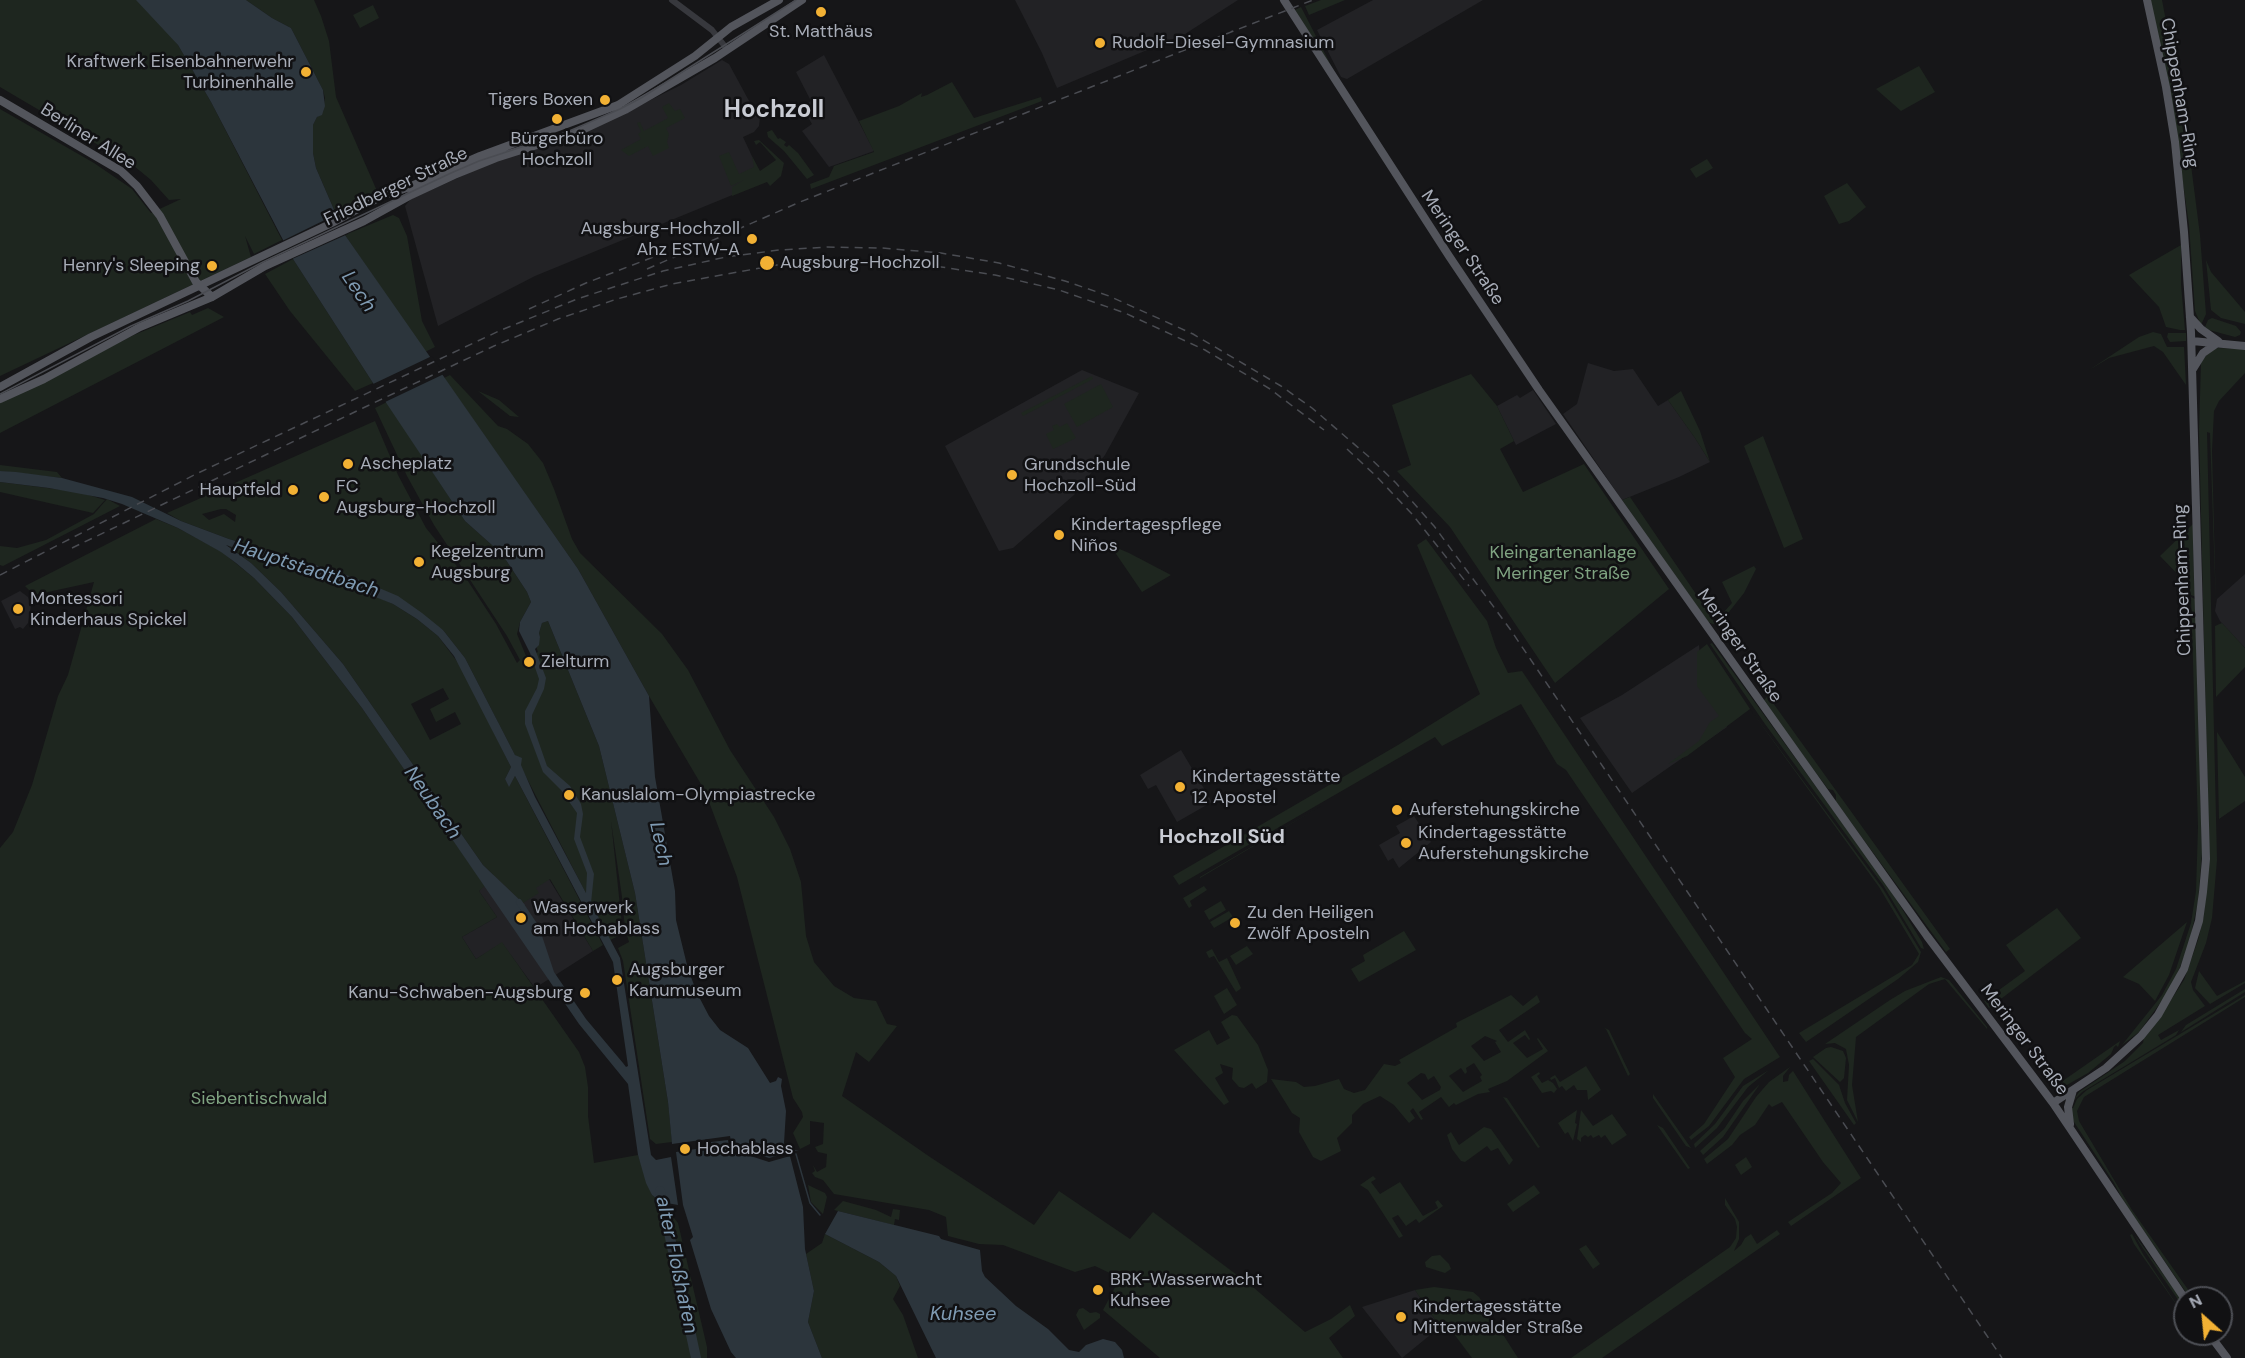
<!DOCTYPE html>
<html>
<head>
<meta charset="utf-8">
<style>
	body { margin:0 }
	#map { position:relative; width:2245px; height:1358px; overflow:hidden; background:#161618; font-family:"DM Sans",sans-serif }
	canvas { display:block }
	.north { position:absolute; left:2173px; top:1286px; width:60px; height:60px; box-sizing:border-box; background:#111113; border:2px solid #4d4f55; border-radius:50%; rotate:333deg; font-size:16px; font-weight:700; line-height:24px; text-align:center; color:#a8adb8 }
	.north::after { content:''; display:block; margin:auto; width:21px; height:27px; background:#f2b134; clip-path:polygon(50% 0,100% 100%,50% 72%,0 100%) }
</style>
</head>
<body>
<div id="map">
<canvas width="2245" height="1358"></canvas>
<div class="north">N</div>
</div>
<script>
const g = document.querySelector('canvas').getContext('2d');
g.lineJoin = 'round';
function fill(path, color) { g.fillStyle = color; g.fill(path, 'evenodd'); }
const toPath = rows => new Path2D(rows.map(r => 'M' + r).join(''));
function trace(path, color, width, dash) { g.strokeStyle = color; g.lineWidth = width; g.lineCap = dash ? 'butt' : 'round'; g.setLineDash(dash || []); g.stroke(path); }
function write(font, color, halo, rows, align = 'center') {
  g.font = font + ' "DM Sans",sans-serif'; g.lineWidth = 5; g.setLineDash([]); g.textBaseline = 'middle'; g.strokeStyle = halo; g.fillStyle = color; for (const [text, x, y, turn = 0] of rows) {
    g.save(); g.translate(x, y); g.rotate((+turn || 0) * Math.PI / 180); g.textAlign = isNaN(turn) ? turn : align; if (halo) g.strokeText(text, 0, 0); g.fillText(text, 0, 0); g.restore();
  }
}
fill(toPath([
	[1015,0,1238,0,1185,34,1057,88,1042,53],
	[1373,0,1483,0,1347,79,1341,77,1317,30],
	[824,55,874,151,829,167,802,131,812,124,802,107,811,101,796,72],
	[722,60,729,64,748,99,760,117,759,126,754,132,743,137,764,182,535,276,438,326,405,206,411,199,493,162,610,120,681,85],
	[1588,363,1614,371,1633,369,1658,406,1668,400,1695,438,1710,462,1679,477,1622,500,1563,414,1577,404],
	[1082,370,1139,393,1105,455,1074,495,1013,548,999,551,945,446],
	[1533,390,1556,424,1516,445,1497,406,1517,395,1520,398],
	[2245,574,2245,648,2220,621,2215,611,2217,599],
	[20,591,28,597,31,606,28,623,23,629,20,627,15,629,1,601],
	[1699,645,1702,687,1727,727,1632,793,1580,718,1622,695],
	[1181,750,1212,802,1177,822,1156,785,1148,789,1140,775],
	[1414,816,1431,842,1399,868,1393,858,1388,861,1379,845,1400,833,1396,826],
	[525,840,593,951,535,988,502,943,476,959,462,937,497,917,479,891],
	[1415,1290,1440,1327,1402,1358,1362,1307]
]), '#222225');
fill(toPath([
	[0,0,145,0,178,45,211,102,282,240,254,254,245,236,251,257,0,376,0,109,94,163,132,189,151,213,181,199,169,200,151,180,134,166,0,87],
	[246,0,314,0,321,16,329,41,336,97,377,191,336,214,316,168,313,153,313,125,317,117,323,112,325,98,323,90,291,28,272,18],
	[1321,0,1345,0,1309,15,1305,6],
	[2150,0,2162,0,2186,126,2200,235,2206,314,2201,325,2195,311,2189,225,2170,91],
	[373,5,379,18,360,28,353,15],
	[1301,7,1336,75,1295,10],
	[1919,66,1935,92,1901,111,1876,89],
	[952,82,974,118,1041,97,1042,101,811,189,810,184,829,177,834,166,874,152,859,121,899,106,922,93,921,97,927,95],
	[669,103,675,111,680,109,685,118,666,128,669,134,667,142,669,148,653,156,648,146,629,156,621,150,641,139,638,134,641,132,637,123,640,122,644,131,668,118,662,107],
	[772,130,778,139,780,138,786,142,784,145,787,147,789,145,798,153,814,175,807,179,784,151,768,137,767,132],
	[759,140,784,163,781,176,770,186,767,182,732,196,732,187,744,180,731,186,719,156,729,152,739,174,754,167,752,156,760,171,776,160,760,142,756,145,754,141],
	[1707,159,1713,168,1696,178,1690,169],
	[1847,183,1866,207,1849,221,1839,224,1824,196],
	[393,215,399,218,407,236,422,321,435,347,425,352,345,235],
	[2181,245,2181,284,2185,330,2180,330,2166,327,2159,307,2129,275],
	[293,259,373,383,355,391,290,311,265,274],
	[2206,260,2211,272,2245,312,2245,324,2221,318,2211,310],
	[208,308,224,317,0,433,0,403,134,335,190,312,192,315],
	[2212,318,2236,326,2241,332,2240,335,2235,337,2209,330,2205,327,2208,320],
	[2153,332,2161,334,2167,347,2184,347,2186,385,2163,352,2154,346,2109,358,2089,370,2139,337],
	[2168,333,2186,333,2186,341,2170,342,2167,337],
	[2217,348,2245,349,2245,373,2219,401,2214,411,2212,451,2216,608,2210,433,2207,432,2217,860,2212,918,2206,943,2191,982,2193,990,2205,1006,2158,1035,2161,1040,2179,1030,2176,1035,2082,1092,2073,1101,2079,1092,2125,1061,2143,1043,2144,1038,2158,1020,2184,980,2198,940,2204,915,2209,850,2199,430,2201,363,2208,352],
	[1471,374,1497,406,1514,441,1500,449,1523,492,1584,464,1669,589,1555,683,1450,527,1397,471,1411,465,1392,405],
	[450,375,498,426,507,429,528,444,543,463,554,489,572,539,580,553,662,634,688,670,730,750,774,817,790,849,801,882,806,936,814,962,834,986,854,998,876,1001,887,1024,897,1026,869,1062,856,1052,842,1096,930,1157,1034,1225,1059,1191,1130,1239,1153,1212,1253,1287,1305,1332,1331,1319,1350,1305,1355,1316,1329,1338,1343,1358,1160,1358,1103,1310,1120,1278,1095,1266,1075,1272,1003,1245,979,1244,948,1236,946,1217,929,1210,834,1194,823,1180,815,1177,812,1173,815,1171,813,1165,817,1172,826,1167,827,1154,818,1152,815,1147,823,1144,824,1123,810,1121,810,1144,800,1149,793,1133,803,1117,802,1112,793,1098,737,877,705,791,649,696,578,569,444,378],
	[1092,376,1093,379,1023,416,1021,413],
	[1101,384,1113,407,1077,427,1064,404],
	[478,391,499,400,519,417,510,416],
	[1681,391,1700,431,1710,462,1695,438,1668,400],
	[387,402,465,521,502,554,527,592,531,602,520,622,517,634,526,656,522,659,538,652,536,646,540,637,539,633,542,623,548,621,599,746,635,893,668,1102,672,1142,656,1144,650,1139,623,961,618,948,629,942,625,929,622,897,611,821,623,934,610,940,465,658,443,630,339,572,229,539,181,521,167,513,375,421,398,475,426,528,464,575,496,624,517,663,520,660,507,636,434,525,407,476,375,408],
	[221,509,226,509,236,515,235,522,224,514,209,520,202,514],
	[1067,423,1076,438,1053,449,1046,434,1054,430,1052,426,1057,424,1060,427],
	[1763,436,1803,539,1784,548,1744,446],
	[0,465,57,472,62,478,0,471],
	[0,482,79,492,105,500,93,513,0,492],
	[1630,497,1715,622,1732,603,1722,582,1754,566,1756,569,1744,593,1721,622,1713,624,1708,622,1622,500],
	[107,499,120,506,3,566,0,565,0,546,17,548,46,540,94,514],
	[156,519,178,528,222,552,254,578,292,617,362,708,485,886,479,891,497,917,462,937,476,959,502,942,579,1052,585,1067,588,1087,588,1116,594,1163,638,1155,652,1195,661,1202,678,1223,707,1347,707,1358,0,1358,0,848,13,832,32,785,58,696,68,675,94,582,34,595,25,586],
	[2193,524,2194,580,2196,597,2191,595,2188,585,2160,556],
	[1426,539,1487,621,1496,648,1508,673,1522,671,1780,1057,1744,1079,1709,1126,1691,1140,1689,1137,1704,1124,1735,1077,1723,1058,1752,1039,1745,1033,1566,770,1557,764,1521,704,1442,746,1435,737,1179,885,1173,876,1398,745,1480,694,1417,545],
	[226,544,366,592,393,604,417,619,438,636,462,668,511,767,505,779,509,786,515,776,603,945,593,951,550,879,536,888,539,893,523,903,483,865,343,664,281,592,251,563],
	[443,688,449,699,430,709,436,722,455,712,461,724,430,740,411,704],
	[1110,545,1129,553,1171,575,1142,592],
	[2191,597,2195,599,2202,853,2198,902,2189,944,2178,972,2166,995,2139,1032,2122,1045,2162,995,2176,969,2191,923,2196,891,2198,827],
	[2222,623,2245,648,2245,667,2216,697,2215,626],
	[1712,643,1890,889,1922,942,1924,949,1921,948,1883,885,1765,724,1710,644],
	[1707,644,1750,709,1883,889,1921,952,1918,962,1898,979,1806,1042,1799,1033,1912,965,1919,954,1879,887,1750,709,1687,756,1668,764,1699,741,1710,722,1719,716,1697,686,1697,652],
	[1768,696,1950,949,1946,952,1836,802,1836,795,1833,790,1828,789,1763,701],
	[2217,732,2245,777,2245,801,2219,819],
	[1321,806,1200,878,1200,877],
	[1204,886,1207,890,1190,901,1192,906,1189,908,1183,898],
	[1221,901,1226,910,1209,920,1204,911],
	[2057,908,2081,938,1989,1008,1984,1001,2025,971,2006,945],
	[1229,911,1233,917,1214,928,1210,922],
	[2187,922,2169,975,2155,1001,2139,984,2123,977],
	[1404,931,1416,950,1359,982,1351,969,1365,961,1363,955],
	[1247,946,1253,954,1236,965,1230,956],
	[1212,949,1219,962,1227,958,1241,988,1239,990,1236,992,1214,956,1209,958,1206,952],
	[2199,971,2217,996,2245,981,2245,983,2210,1004,2195,988],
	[1941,977,1949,980,1987,1027,1987,1029,1945,979,1929,984,1856,1037,1852,1085,1858,1122,1847,1100,1849,1065,1846,1049,1835,1043,1825,1044,1890,1000,1905,991],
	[1227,988,1237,1005,1224,1014,1214,996],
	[2245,989,2245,992,2181,1032,2186,1025],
	[1511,995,1523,1006,1537,995,1540,1002,1499,1030,1508,1042,1525,1030,1530,1039,1529,1040,1525,1035,1513,1043,1527,1058,1543,1049,1537,1039,1538,1038,1548,1051,1507,1081,1488,1089,1490,1092,1478,1094,1456,1105,1454,1103,1449,1107,1441,1097,1419,1112,1423,1119,1421,1120,1413,1108,1410,1111,1415,1118,1409,1123,1394,1105,1380,1096,1363,1104,1352,1115,1352,1123,1337,1138,1341,1151,1321,1161,1313,1157,1299,1132,1300,1118,1292,1113,1271,1079,1296,1082,1304,1087,1315,1086,1339,1079,1344,1089,1354,1093,1365,1090,1384,1064,1395,1066,1401,1063,1399,1060,1457,1027,1456,1023],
	[1485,1036,1497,1041,1495,1042,1501,1052,1484,1061,1471,1046],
	[1474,1063,1482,1075,1480,1077,1482,1081,1463,1092,1449,1076,1461,1068,1465,1074,1467,1072,1466,1068],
	[1421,1073,1425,1074,1428,1080,1434,1076,1441,1087,1440,1090,1422,1100,1407,1083],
	[2245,995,2245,997,2226,1009,2084,1097,2077,1111,2079,1121,2132,1210,2194,1298,2190,1298,2125,1204,2114,1183,2072,1119,2070,1108,2073,1108,2077,1099,2087,1090],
	[1232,1015,1237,1016,1258,1045,1268,1070,1267,1082,1256,1089,1252,1083,1244,1088,1239,1087,1232,1079,1233,1068,1220,1064,1223,1073,1215,1078,1229,1102,1224,1105,1174,1050,1209,1030,1217,1045,1230,1038,1221,1022],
	[1603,1027,1609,1030,1630,1074,1628,1076,1606,1029],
	[2120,1041,2118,1047,2116,1045,2114,1047,2111,1054,2088,1073,2058,1090,2054,1087],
	[1831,1047,1843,1051,1846,1058,1844,1078,1840,1082,1813,1057,1826,1048],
	[1813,1059,1839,1085,1845,1103,1856,1123,1854,1125,1809,1061],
	[1586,1066,1601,1090,1588,1100,1587,1090,1577,1090,1574,1085,1566,1091,1562,1086,1559,1088,1555,1078,1551,1080,1550,1078,1555,1075,1560,1082],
	[1790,1067,1783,1076,1783,1082,1788,1081,1789,1075,1793,1071,1861,1178,1791,1226,1788,1222,1832,1193,1841,1183,1823,1162,1782,1102,1772,1107,1769,1104,1755,1125,1740,1135,1732,1145,1707,1164,1704,1159,1728,1139,1756,1097,1769,1082],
	[1769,1070,1748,1087,1717,1128,1695,1148,1694,1144,1715,1124,1743,1086],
	[1539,1072,1540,1074,1537,1076,1542,1083,1548,1080,1553,1083,1557,1089,1554,1093,1551,1091,1542,1093,1531,1077],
	[1760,1084,1723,1137,1703,1155,1700,1151,1724,1129,1743,1101],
	[1653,1094,1691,1148,1686,1146,1653,1098],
	[1503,1097,1507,1098,1540,1147,1538,1148],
	[1577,1110,1575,1123,1577,1124,1573,1141,1568,1132,1565,1134,1558,1123],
	[1581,1110,1593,1126,1612,1114,1627,1135,1612,1145,1605,1135,1601,1138,1599,1135,1593,1138,1591,1135,1588,1137,1585,1135,1581,1138,1581,1142,1577,1139],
	[1657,1125,1663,1128,1690,1168,1688,1169],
	[1484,1127,1491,1129,1513,1160,1510,1164,1509,1165,1498,1148,1491,1151,1487,1146,1465,1162,1461,1161,1452,1149,1447,1135,1451,1132,1459,1145],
	[1746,1157,1752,1167,1741,1175,1735,1165],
	[1373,1176,1376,1179,1371,1182,1380,1194,1400,1182,1423,1216,1438,1208,1435,1202,1438,1200,1443,1206,1419,1223,1416,1219,1406,1226,1398,1215,1392,1218,1403,1236,1399,1238,1368,1190,1360,1185],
	[808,1185,825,1193,827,1197,823,1214,811,1202],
	[1534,1185,1540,1193,1513,1212,1507,1204],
	[1725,1198,1739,1222,1739,1239,1734,1251,1741,1245,1745,1238,1751,1234,1757,1244,1777,1230,1780,1234,1602,1358,1571,1358,1730,1247,1736,1238,1737,1227,1735,1219,1725,1205],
	[843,1201,876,1210,891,1217,893,1209,900,1210,899,1220,895,1219,894,1225,834,1210],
	[825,1234,879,1262,896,1276,900,1286,893,1299,903,1315,918,1358,822,1358,808,1322,814,1291,806,1254,822,1243],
	[2132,1234,2143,1254,2185,1317,2134,1244,2130,1235],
	[2134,1234,2185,1304,2185,1310,2140,1244],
	[1586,1245,1600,1264,1593,1269,1579,1249],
	[1440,1255,1449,1264,1451,1269,1445,1273,1426,1267,1425,1262,1432,1256],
	[1434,1287,1473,1292,1479,1297,1518,1358,1472,1358,1451,1330,1440,1327,1415,1290],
	[1083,1308,1090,1313,1096,1312,1100,1314,1100,1318,1084,1330,1076,1315,1079,1309]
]), '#1e261f');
fill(toPath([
	[136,0,246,0,272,18,291,28,323,90,325,106,322,115,317,117,313,125,313,153,316,168,345,235,578,569,649,696,655,777,675,891,676,920,688,969,697,993,709,1016,720,1030,748,1048,770,1083,776,1081,778,1077,782,1079,781,1086,786,1111,784,1143,787,1151,799,1150,769,1158,732,1146,730,1136,672,1144,668,1102,635,893,599,746,548,621,542,623,539,633,540,637,539,645,535,649,546,678,544,689,532,715,532,723,547,766,570,786,581,804,583,814,580,837,594,874,591,903,620,958,651,1155,656,1160,671,1157,678,1205,661,1202,652,1195,646,1183,638,1155,628,1084,579,1024,362,708,292,617,254,578,236,563,221,552,178,528,122,504,103,498,49,488,0,482,0,471,16,472,62,478,132,497,181,521,229,539,339,572,372,585,398,596,422,613,443,630,465,658,515,755,522,758,521,765,535,797,586,893,587,873,574,839,577,813,561,790,543,772,525,724,525,711,537,688,539,679,530,653,519,631,520,622,531,602,527,592,502,554,465,521,373,383,293,259,211,102,178,45],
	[226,545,335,581,393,604,417,619,438,636,454,656,511,767,505,779,509,787,515,776,613,962,628,1066,626,1067,623,1063,586,1019,554,972,538,924,533,920,530,922,520,909,525,905,483,865,343,664,281,592,251,563],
	[728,1140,729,1149,769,1162,790,1156,803,1207,805,1249,814,1291,808,1322,822,1358,736,1358,731,1352,711,1309,690,1240,693,1237,683,1205,676,1152,709,1147,709,1150,712,1150,711,1142],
	[838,1211,939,1236,941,1239,980,1250,982,1271,985,1277,1016,1306,1048,1329,1069,1350,1079,1352,1086,1345,1103,1339,1115,1342,1122,1350,1124,1358,936,1358,896,1276,879,1262,825,1234]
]), '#2c353c');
fill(toPath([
	[339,213,348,234,290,260,280,242],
	[432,356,444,374,383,403,371,385]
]), '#161618');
trace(toPath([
	[796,1154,810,1203,820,1215]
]), '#2c353c', 1.5);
trace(toPath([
	[519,902,535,926]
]), '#2c353c', 6);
trace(toPath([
	[660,1191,696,1358]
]), '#2c353c', 10);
trace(toPath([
	[672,0,712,30,727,49]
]), '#37383d', 6);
trace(toPath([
	[1284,0,1449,256,1539,390,1927,936,2053,1103,2185,1299],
	[0,100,121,171,137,186,160,216,196,282,212,297],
	[2190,317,2201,329,2218,341],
	[2192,341,2245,346],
	[2193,369,2203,353,2219,342],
	[0,387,91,337,332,223,382,196,407,188,480,156,618,105,695,56,731,27,779,0],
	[0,399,44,379,140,327,212,297,265,266,364,221,411,195,454,175,496,158,578,132,625,110,715,58,802,0],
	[2053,1103,2106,1068,2141,1036,2158,1015,2184,969,2199,921,2203,892,2206,859,2191,332,2184,232,2175,142,2166,87,2147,0],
	[2070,1124,2068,1107,2073,1090],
	[2209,1334,2227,1358]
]), '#53555c', 8);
trace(toPath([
	[0,394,131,326,188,301,263,262,451,173,479,161,567,132,620,109,641,98,796,0]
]), '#4a4c52', 1.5);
trace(toPath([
	[1226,34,1313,0],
	[647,269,800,202,1233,31],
	[529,309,586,283,656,256],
	[1347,449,1376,476,1412,514,1469,586],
	[72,548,363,408,494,346,558,319,617,299,672,284,777,265,850,261,921,264,995,275,1059,290,1125,313,1205,350,1270,389,1324,430],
	[0,575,196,474,499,331,577,299,663,271,726,257,779,250,827,247,882,248,941,253,999,263,1065,281,1109,296,1193,334,1281,386,1312,408,1368,456,1396,483,1434,526,1510,629,2002,1358]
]), '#4a4c52', 1.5, [8, 6]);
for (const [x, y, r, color] of [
	[821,12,6,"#f2b134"],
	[1100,43,6,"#f2b134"],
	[306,72,6,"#f2b134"],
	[605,100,6,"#f2b134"],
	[557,119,6,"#f2b134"],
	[752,239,6,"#f2b134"],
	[767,263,8,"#f2b134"],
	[212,266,6,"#f2b134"],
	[348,464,6,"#f2b134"],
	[1012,475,6,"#f2b134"],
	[293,490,6,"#f2b134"],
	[324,497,6,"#f2b134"],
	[1059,535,6,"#f2b134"],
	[419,562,6,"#f2b134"],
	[18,609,6,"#f2b134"],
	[529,662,6,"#f2b134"],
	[1180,787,6,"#f2b134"],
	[569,795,6,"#f2b134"],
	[1397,810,6,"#f2b134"],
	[1406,843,6,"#f2b134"],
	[521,918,6,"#f2b134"],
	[1235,923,6,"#f2b134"],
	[617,980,6,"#f2b134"],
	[585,993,6,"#f2b134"],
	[685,1149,6,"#f2b134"],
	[1098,1290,6,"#f2b134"],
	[1401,1317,6,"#f2b134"]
]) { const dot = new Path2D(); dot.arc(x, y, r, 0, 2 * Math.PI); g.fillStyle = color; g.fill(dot); trace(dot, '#111113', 2); }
write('18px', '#a8adb8', '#111113', [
	["St. Matthäus",821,32,"center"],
	["Rudolf-Diesel-Gymnasium",1112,43],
	["Kraftwerk Eisenbahnerwehr",294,62,"right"],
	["Turbinenhalle",294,83,"right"],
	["Tigers Boxen",593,100,"right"],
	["Bürgerbüro",557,139,"center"],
	["Hochzoll",557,160,"center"],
	["Augsburg-Hochzoll",740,229,"right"],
	["Ahz ESTW-A",740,250,"right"],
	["Augsburg-Hochzoll",780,263],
	["Henry's Sleeping",200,266,"right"],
	["Ascheplatz",360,464],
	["Grundschule",1024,465],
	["Hochzoll-Süd",1024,486],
	["FC",336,487],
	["Augsburg-Hochzoll",336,508],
	["Hauptfeld",281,490,"right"],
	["Kindertagespflege",1071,525],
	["Niños",1071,546],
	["Kegelzentrum",431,552],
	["Augsburg",431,573],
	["Montessori",30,599],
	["Kinderhaus Spickel",30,620],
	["Zielturm",541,662],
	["Kindertagesstätte",1192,777],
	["12 Apostel",1192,798],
	["Kanuslalom-Olympiastrecke",581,795],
	["Auferstehungskirche",1409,810],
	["Kindertagesstätte",1418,833],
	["Auferstehungskirche",1418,854],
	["Wasserwerk",533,908],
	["am Hochablass",533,929],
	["Zu den Heiligen",1247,913],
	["Zwölf Aposteln",1247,934],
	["Augsburger",629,970],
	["Kanumuseum",629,991],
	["Kanu-Schwaben-Augsburg",573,993,"right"],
	["Hochablass",697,1149],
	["BRK-Wasserwacht",1110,1280],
	["Kuhsee",1110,1301],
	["Kindertagesstätte",1413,1307],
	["Mittenwalder Straße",1413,1328]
], 'left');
write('18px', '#a8adb8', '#111113', [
	["Chippenham-Ring",2179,93,80],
	["Berliner Allee",88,137,32],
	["Friedberger Straße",396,187,-26],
	["Meringer Straße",1462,248,56],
	["Chippenham-Ring",2183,580,-92],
	["Meringer Straße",1739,646,55],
	["Meringer Straße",2024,1040,53]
]);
write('18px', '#7fa381', '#111113', [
	["Kleingartenanlage",1563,553],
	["Meringer Straße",1563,574],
	["Siebentischwald",259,1099]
]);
write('italic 20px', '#7f9bb3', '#111113', [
	["Lech",358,292,56],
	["Hauptstadtbach",306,569,18],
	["Neubach",432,803,55],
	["Lech",660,844,77],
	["alter Floßhafen",676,1265,78],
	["Kuhsee",963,1315]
]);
write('bold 20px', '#c9ccd4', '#111113', [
	["Hochzoll Süd",1222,838]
]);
write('bold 24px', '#c9ccd4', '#111113', [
	["Hochzoll",774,111]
]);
</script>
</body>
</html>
